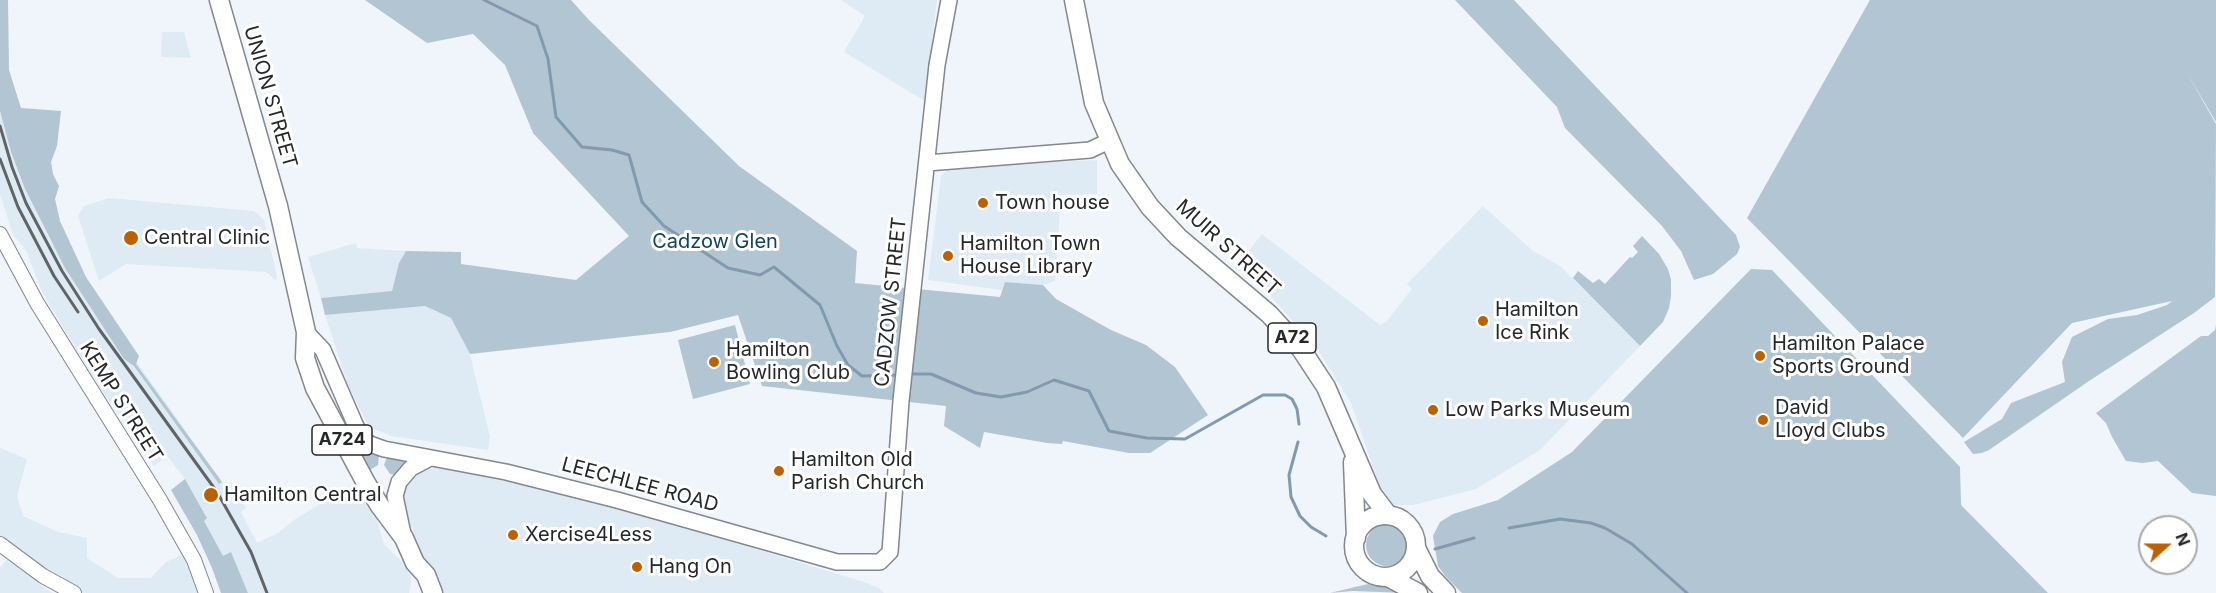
<!DOCTYPE html>
<html>
<head>
<meta charset="utf-8">
<style>
	body { margin:0 }
	#map { position:relative; width:2216px; height:593px; overflow:hidden; background:#eff5fa; font-family:Inter,sans-serif }
	canvas { display:block }
	.north { position:absolute; left:2138px; top:515px; width:60px; height:60px; box-sizing:border-box; background:#fff; border:2px solid #a8a9a9; border-radius:50%; rotate:69deg; font-size:16px; font-weight:700; line-height:24px; text-align:center; color:#252728 }
	.north::after { content:''; display:block; margin:auto; width:21px; height:27px; background:#bb6100; clip-path:polygon(50% 0,100% 100%,50% 72%,0 100%) }
</style>
</head>
<body>
<div id="map">
<canvas width="2216" height="593"></canvas>
<div class="north">N</div>
</div>
<script>
const g = document.querySelector('canvas').getContext('2d');
g.lineJoin = 'round';
function fill(path, color) { g.fillStyle = color; g.fill(path, 'evenodd'); }
const toPath = rows => new Path2D(rows.map(r => 'M' + r).join(''));
function trace(path, color, width, dash) { g.strokeStyle = color; g.lineWidth = width; g.lineCap = dash ? 'butt' : 'round'; g.setLineDash(dash || []); g.stroke(path); }
function write(font, color, halo, rows, align = 'center') {
  g.font = font + ' Inter,sans-serif'; g.lineWidth = 6; g.setLineDash([]); g.textBaseline = 'middle'; g.strokeStyle = halo; g.fillStyle = color; for (const [text, x, y, turn = 0] of rows) {
    g.save(); g.translate(x, y); g.rotate((+turn || 0) * Math.PI / 180); g.textAlign = isNaN(turn) ? turn : align; if (halo) g.strokeText(text, 0, 0); g.fillText(text, 0, 0); g.restore();
  }
}
fill(toPath([
	[841,0,937,0,925,101,844,52,865,16],
	[162,32,184,32,191,58,161,57],
	[0,111,11,152,25,189,50,240,225,486,231,482,246,508,241,512,257,543,278,533,294,520,358,481,375,514,384,544,404,564,410,575,411,583,409,593,248,593,231,553,223,556,203,521,207,517,185,479,167,456,154,466,93,377,42,292,26,250,13,235,0,194],
	[1097,160,1097,194,1061,195,1055,281,1043,285,1005,282,1002,290,928,280,941,176,951,167],
	[109,198,254,211,264,220,277,276,276,281,266,272,126,264,99,281,78,216,84,206],
	[1483,206,1533,251,1560,266,1640,346,1540,450,1476,489,1414,505,1394,505,1384,499,1351,403,1316,347,1257,281,1235,268,1262,234,1380,325,1386,322,1412,289,1407,284],
	[356,243,357,248,406,251,399,263,392,291,321,298,308,257],
	[425,306,451,318,470,354,490,437,488,450,391,436,369,427,348,385,325,315],
	[0,448,27,459,17,496,23,516,58,532,87,538,87,558,118,578,151,578,166,562,185,554,200,593,83,593,13,549,0,536],
	[437,468,512,482,664,521,864,582,879,588,884,593,438,593,401,508,401,496,410,479,417,473,426,469],
	[8,559,46,589,53,593,0,593,0,567]
]), '#deebf5');
fill(toPath([
	[0,0,8,0,9,70,21,108,61,111,57,146,51,162,53,174,59,186,55,199,60,221,86,277,139,356,136,364,222,482,219,484,134,366,124,359,65,268,25,189,11,152,0,111],
	[365,0,571,0,589,20,739,166,857,251,855,283,1000,297,1005,282,1043,285,1056,299,1111,330,1146,345,1175,367,1208,415,1150,453,1129,453,1063,441,1062,444,1047,443,984,432,980,448,944,426,946,406,762,386,738,315,670,332,470,354,451,318,425,306,325,315,321,298,392,291,399,263,406,251,461,252,461,264,576,280,629,236,533,133,505,65,473,34,427,43],
	[1455,0,1514,0,1736,235,1740,247,1737,254,1713,274,1694,280,1681,251,1662,226,1565,128,1557,107],
	[1870,0,2216,0,2216,122,2187,73,2216,124,2215,297,2194,313,2089,381,1989,450,1982,453,1973,454,1964,442,2002,419,2011,403,2065,382,2062,362,2072,337,2108,319,2137,315,2167,305,2172,301,2072,323,1963,438,1747,218],
	[1642,236,1659,254,1668,269,1671,280,1671,296,1669,308,1663,322,1640,346,1573,278,1578,271,1593,283,1599,279,1605,284,1630,257,1632,258,1638,252,1633,246],
	[1751,269,1772,270,1960,467,1961,505,2048,593,1462,593,1446,577,1438,566,1433,536,1440,522,1453,514,1498,500,1572,452],
	[735,325,750,384,693,399,678,340],
	[2216,325,2216,496,2192,493,2158,461,2142,463,2126,461,2112,437,2106,423,2096,413,2201,336,2208,336,2215,330],
	[366,447,379,456,378,465,370,470,370,474,358,456],
	[387,457,406,462,396,475,390,474,384,465],
	[185,479,207,518,204,521,223,556,231,552,248,593,221,593,212,568,197,535,171,490],
	'1366 545a21 21 0 1 1 42 0a21 21 0 1 1-42 0Z',
	[1368,584,1389,587,1406,593,1353,591,1330,593]
]), '#b2c5d2');
trace(toPath([
	[484,0,537,26,548,59,556,117,582,147,612,150,629,155,642,202,664,226,728,268,760,275,774,267,820,305,837,346,848,365,862,376,900,375],
	[909,374,931,374,976,393,1001,397,1027,392,1054,380,1089,391,1109,431,1147,438,1185,439,1263,395,1285,395,1292,399,1297,409,1299,424],
	[1298,442,1289,475,1291,497,1300,516,1311,527,1326,536],
	[1509,528,1560,519,1591,523,1605,528,1632,544,1687,593],
	[1435,549,1474,538]
]), '#809baf', 3);
const tertiary = toPath([
	[0,234,37,303,160,500,194,560,206,593],
	[0,544,43,576,74,593]
]);
const secondary = toPath([
	[927,163,1090,150,1109,141],
	[306,332,323,350,355,424,362,438,370,444,384,449,506,472,617,500,837,562,880,562,890,552,901,401,918,242,937,65,949,0],
	[403,534,395,496,399,482,411,468,430,458]
]);
const primary = toPath([
	[219,0,278,206,306,332,305,358,315,388,366,483,380,506,404,538,415,563,426,575,433,593],
	[1074,0,1094,103,1120,164,1150,207,1178,237,1269,314,1301,349,1326,387,1372,494,1388,515],
	[1353,462,1356,538],
	'1354 546a31 31 0 1 1 62 0a31 31 0 1 1-62 0Z',
	[1416,548,1430,576,1446,593],
	[1388,577,1418,593]
]);
trace(tertiary, '#82888c', 16);
trace(secondary, '#82888c', 18);
trace(primary, '#82888c', 21);
trace(tertiary, '#fff', 14);
trace(secondary, '#fff', 15);
trace(primary, '#fff', 18);
trace(toPath([
	[0,126,12,167,26,203,62,271,99,329,217,492,251,552,267,593],
	[0,159,18,207,54,276,78,312]
]), '#606466', 3);
for (const [x, y, r, color] of [
	[983,203,6,"#bb6100"],
	[131,238,8,"#bb6100"],
	[948,256,6,"#bb6100"],
	[1483,321,6,"#bb6100"],
	[1760,356,6,"#bb6100"],
	[714,362,6,"#bb6100"],
	[1433,410,6,"#bb6100"],
	[1763,420,6,"#bb6100"],
	[779,471,6,"#bb6100"],
	[211,495,8,"#bb6100"],
	[513,535,6,"#bb6100"],
	[637,567,6,"#bb6100"]
]) { const dot = new Path2D(); dot.arc(x, y, r, 0, 2 * Math.PI); g.fillStyle = color; g.fill(dot); trace(dot, '#fff', 2); }
for (const [x, y, w] of [
	[1292,338,48],
	[342,440,60]
]) { const box = new Path2D(); box.roundRect(x - w / 2, y - 15, w, 30, 4.5); g.fillStyle = '#fff'; g.fill(box); trace(box, '#252728', 1.5); }
write('bold 18px', '#252728', null, [
	["A72",1292,338],
	["A724",342,440]
]);
write('20px', '#252728', '#fff', [
	["UNION STREET",270,97,74],
	["MUIR STREET",1228,248,42],
	["CADZOW STREET",891,302,-84],
	["KEMP STREET",121,402,58],
	["LEECHLEE ROAD",640,485,15]
]);
write('20px', '#252728', '#fff', [
	["Town house",995,203],
	["Central Clinic",144,238],
	["Hamilton Town",960,244],
	["House Library",960,267],
	["Hamilton",1495,310],
	["Ice Rink",1495,333],
	["Hamilton Palace",1772,344],
	["Sports Ground",1772,367],
	["Hamilton",726,350],
	["Bowling Club",726,373],
	["David",1775,408],
	["Lloyd Clubs",1775,431],
	["Low Parks Museum",1445,410],
	["Hamilton Old",791,460],
	["Parish Church",791,483],
	["Hamilton Central",224,495],
	["Xercise4Less",525,535],
	["Hang On",649,567]
], 'left');
write('20px', '#114361', '#fff', [
	["Cadzow Glen",715,242]
]);
</script>
</body>
</html>
